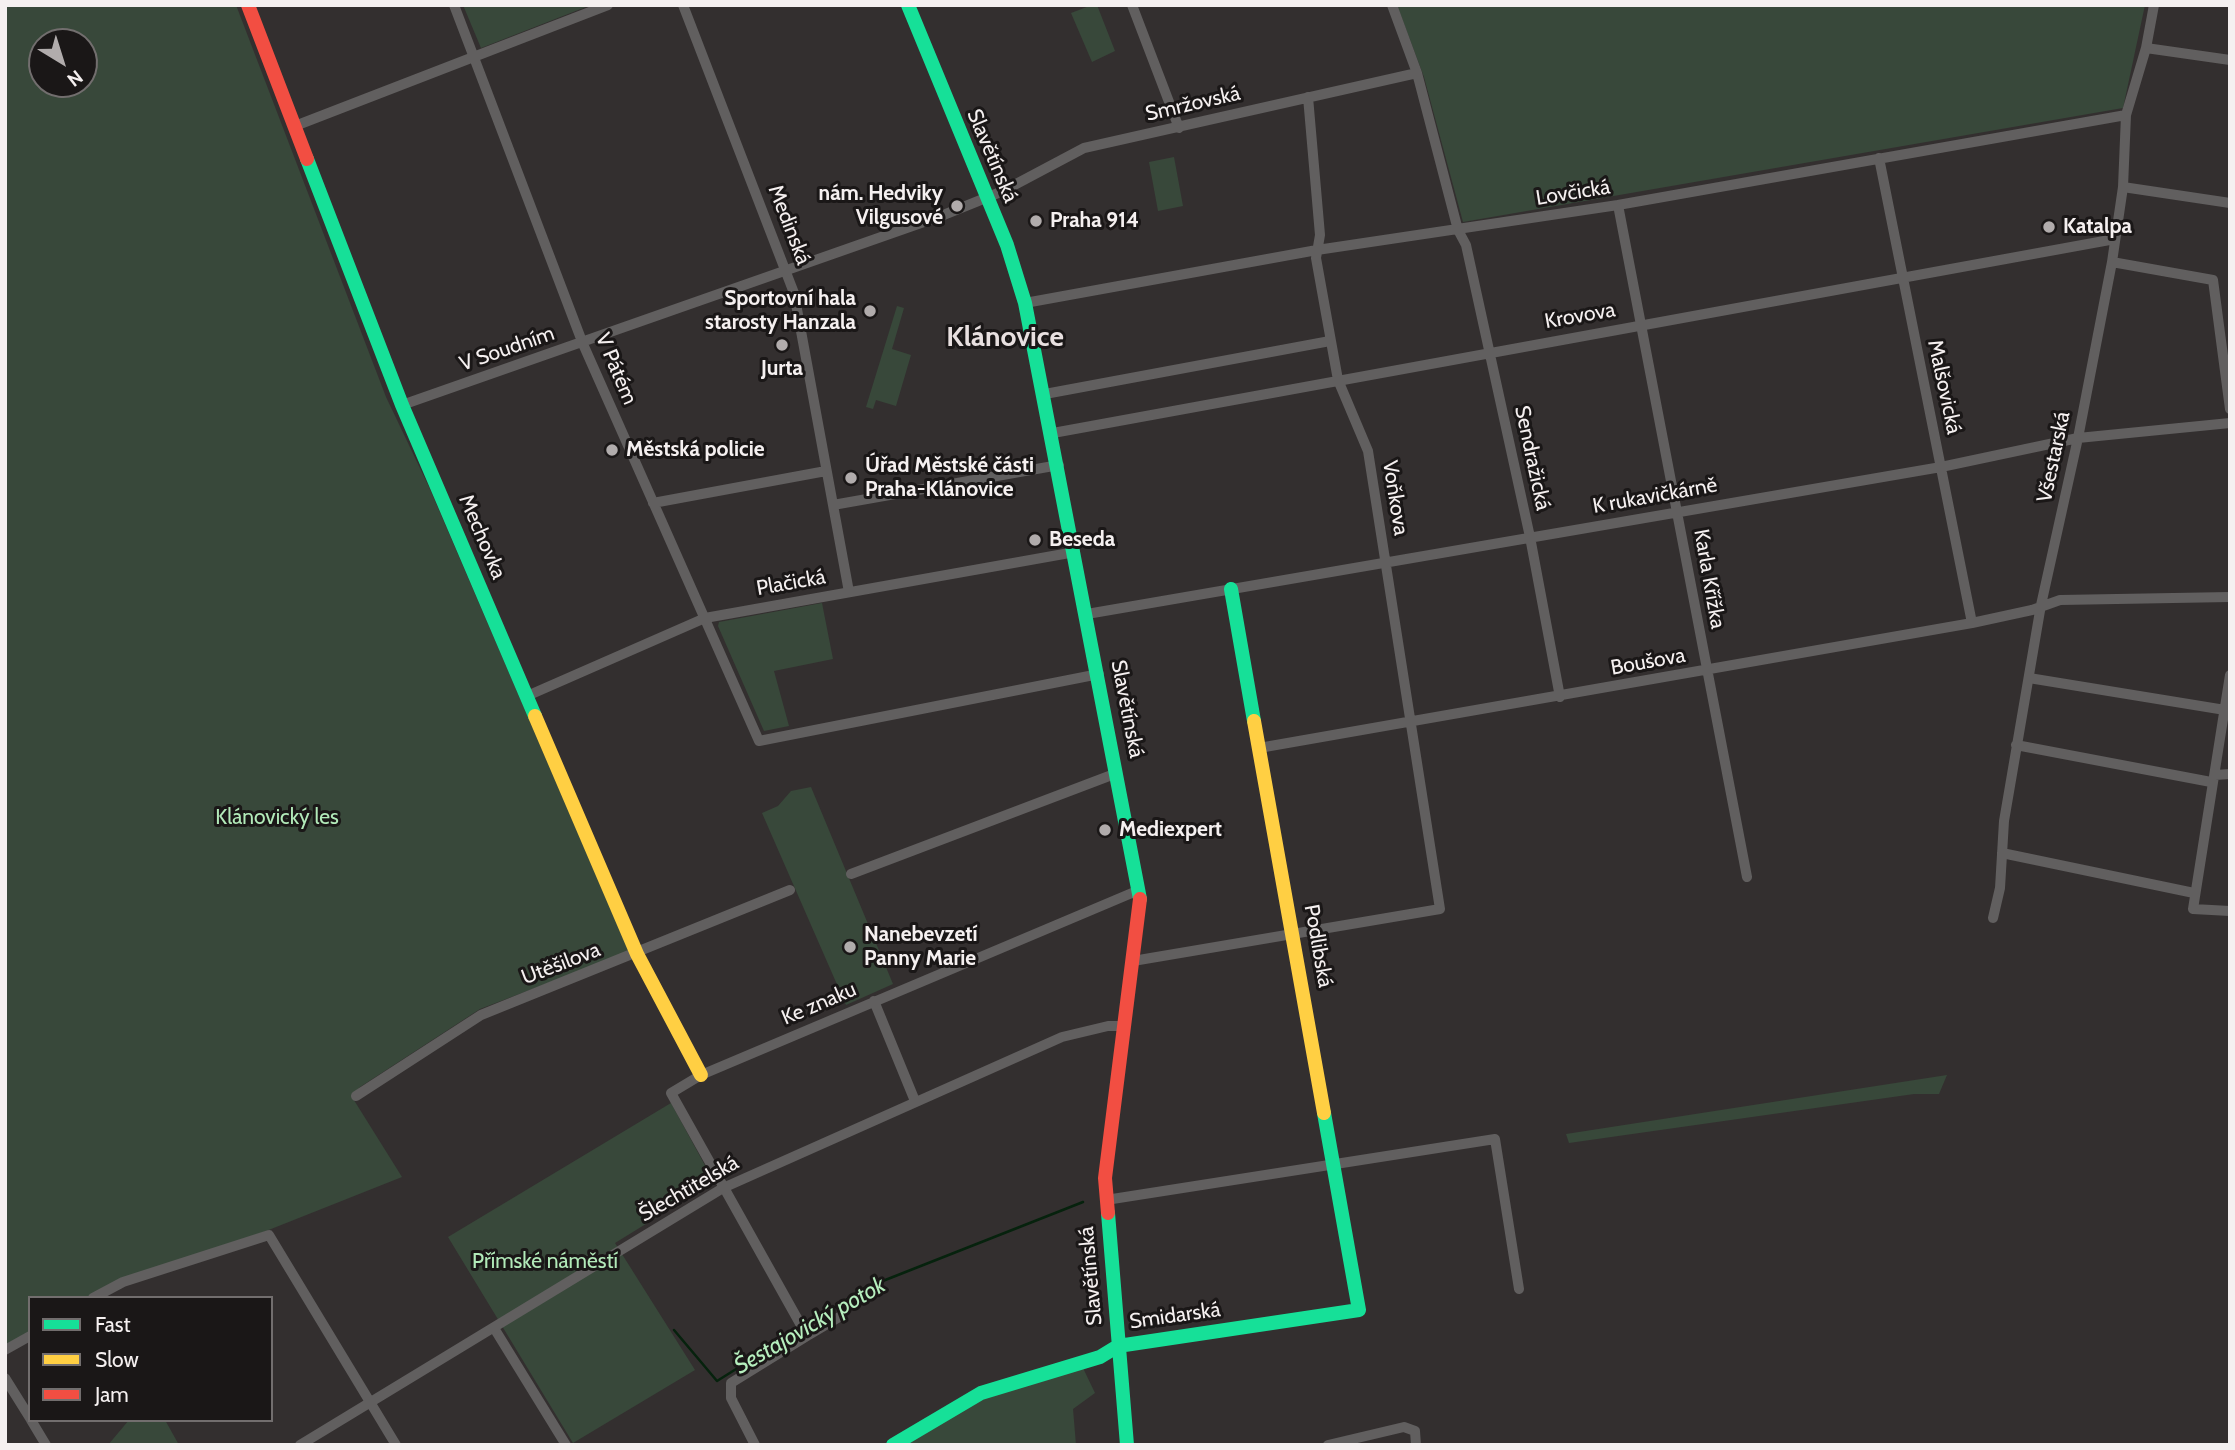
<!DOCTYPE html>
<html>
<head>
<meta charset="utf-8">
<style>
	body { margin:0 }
	#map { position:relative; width:2235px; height:1450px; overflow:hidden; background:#332f2f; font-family:Cabin,sans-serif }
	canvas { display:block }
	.frame { position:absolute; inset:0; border:7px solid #f5f0f0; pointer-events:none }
	.legend { position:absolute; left:28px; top:1296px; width:245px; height:126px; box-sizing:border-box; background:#1a1717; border:2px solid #726e6e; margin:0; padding:9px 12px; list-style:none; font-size:21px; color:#f5f0f0 }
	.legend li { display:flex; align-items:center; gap:14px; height:35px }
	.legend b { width:35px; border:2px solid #726e6e }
	.north { position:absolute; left:28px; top:28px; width:70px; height:70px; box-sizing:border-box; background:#1a1717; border:2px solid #726e6e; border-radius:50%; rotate:142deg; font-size:19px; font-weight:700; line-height:28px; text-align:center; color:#f5f0f0 }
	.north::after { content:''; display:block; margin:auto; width:24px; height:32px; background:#b1acac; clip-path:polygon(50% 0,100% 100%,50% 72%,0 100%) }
</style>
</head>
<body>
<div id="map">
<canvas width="2235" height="1450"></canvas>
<div class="frame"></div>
<ul class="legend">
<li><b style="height:9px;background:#16e098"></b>Fast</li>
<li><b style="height:9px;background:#ffcf43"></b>Slow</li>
<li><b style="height:9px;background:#f24e42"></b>Jam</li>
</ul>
<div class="north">N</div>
</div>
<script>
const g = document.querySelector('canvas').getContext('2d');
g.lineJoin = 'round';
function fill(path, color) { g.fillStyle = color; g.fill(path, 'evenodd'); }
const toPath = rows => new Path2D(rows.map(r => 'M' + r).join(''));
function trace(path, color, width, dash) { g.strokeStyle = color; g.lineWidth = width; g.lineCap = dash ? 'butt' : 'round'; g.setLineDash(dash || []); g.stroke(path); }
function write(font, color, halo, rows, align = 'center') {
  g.font = font + ' Cabin,sans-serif'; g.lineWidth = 6; g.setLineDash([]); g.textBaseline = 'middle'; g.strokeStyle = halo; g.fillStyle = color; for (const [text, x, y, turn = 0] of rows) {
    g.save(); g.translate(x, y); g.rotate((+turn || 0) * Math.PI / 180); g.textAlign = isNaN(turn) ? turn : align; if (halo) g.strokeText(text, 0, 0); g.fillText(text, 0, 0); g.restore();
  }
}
fill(toPath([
	[5,5,236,5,386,397,429,487,629,952,480,1009,360,1087,352,1097,402,1177,256,1235,106,1287,86,1298,30,1298,30,1331,5,1346],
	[42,42,84,42,84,84,42,84],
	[463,5,591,5,481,48],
	[1092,5,1097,5,1115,51,1092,62,1071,13],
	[1397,5,2145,5,2123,108,1463,222,1424,77],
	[1174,157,1183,206,1158,211,1149,162],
	[897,306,904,308,892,349,911,355,896,406,876,400,873,409,866,407],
	[822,603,833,659,774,671,789,726,764,731,718,626,719,622],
	[811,787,893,984,846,1005,762,813,778,806,791,791],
	[1947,1075,1939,1094,1914,1094,1569,1143,1566,1134],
	[671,1103,714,1182,615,1243,695,1370,573,1443,448,1237],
	[1083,1368,1095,1393,1073,1409,1076,1445,901,1445,977,1400],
	[129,1420,165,1420,179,1445,108,1445]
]), '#38483a');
trace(toPath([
	[805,1326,865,1288,1083,1202],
	[674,1330,717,1381,800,1329]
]), '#06220d', 2.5);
trace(toPath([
	[454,5,583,344,759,741,1099,674],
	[683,5,794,293,849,592],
	[1132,5,1179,128],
	[1392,5,1417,73,1458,230,1466,245,1530,537,1560,697],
	[2146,48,2230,60],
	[295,126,608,5],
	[1879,158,1972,623],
	[2123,187,2230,203],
	[1618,205,1747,877],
	[2112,262,2213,280,2230,409],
	[1025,303,1317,250,1618,205,2126,115],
	[1045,394,1330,341],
	[402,405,941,216,1003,191,1084,148,1417,73],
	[1053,433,2115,239],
	[653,503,826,471],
	[833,505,1059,465],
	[1087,614,1941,467,2078,438,2230,423],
	[2230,675,2193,909,2230,911],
	[2029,678,2225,710],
	[527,696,705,618,1075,552],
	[2016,745,2211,782],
	[1259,748,1972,623,2032,610,2060,600,2230,597],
	[2215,775,2230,774],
	[2002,853,2194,893],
	[851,874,1117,773],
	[1993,918,2000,888,2004,821,2041,605,2078,438,2112,262,2123,187,2126,115,2146,48,2154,5],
	[1133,961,1440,909,1368,451,1338,380,1316,258,1320,235,1308,97],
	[874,1001,915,1101],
	[356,1096,481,1015,790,890],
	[1106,1200,1495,1139,1519,1289],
	[93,1298,123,1282,269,1235,396,1445],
	[494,1328,566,1445],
	[807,1336,841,1316],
	[5,1350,30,1336],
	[5,1378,30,1418],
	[31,1420,46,1445],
	[300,1445,723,1188,1062,1037,1108,1026,1124,1026],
	[755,1445,731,1398,731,1383,807,1336,671,1093,701,1075,1139,890],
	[1328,1445,1404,1427,1415,1431,1416,1445]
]), '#615f5f', 10);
trace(toPath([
	[908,5,1007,245,1025,303,1140,899],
	[307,159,402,405,535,716],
	[1231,589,1254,721],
	[1108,1213,1127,1445],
	[893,1445,981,1393,1100,1357,1118,1346,1359,1310,1324,1113]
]), '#16e098', 14);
trace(toPath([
	[535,716,637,954,701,1075],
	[1254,721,1324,1113]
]), '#ffcf43', 14);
trace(toPath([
	[248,5,307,159],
	[1108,1213,1105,1178,1140,899]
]), '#f24e42', 14);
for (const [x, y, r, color] of [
	[957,206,7,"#b1acac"],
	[1036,221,7,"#b1acac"],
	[2049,227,7,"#b1acac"],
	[870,311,7,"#b1acac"],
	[782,345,7,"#b1acac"],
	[612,450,7,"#b1acac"],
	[851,478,7,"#b1acac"],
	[1035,540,7,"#b1acac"],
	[1105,830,7,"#b1acac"],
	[850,947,7,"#b1acac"]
]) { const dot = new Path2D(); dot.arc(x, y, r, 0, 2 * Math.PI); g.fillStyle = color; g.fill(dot); trace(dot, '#1a1717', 2.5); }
write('21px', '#f5f0f0', '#1a1717', [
	["Smržovská",1193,104,-13],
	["Slavětínská",992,156,67],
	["Lovčická",1573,193,-9],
	["Medinská",789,225,69],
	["Krovova",1580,316,-10],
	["V Soudním",507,349,-19],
	["V Pátém",616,369,67],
	["Malšovická",1944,387,78],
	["Všestarská",2054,457,-78],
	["Sendražická",1532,458,78],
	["K rukavičkárně",1655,496,-10],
	["Voňkova",1395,498,81],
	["Mechovka",482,537,67],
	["Karla Křížka",1709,579,80],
	["Plačická",791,583,-10],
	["Boušova",1648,662,-10],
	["Slavětínská",1127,709,79],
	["Podlibská",1318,946,80],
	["Utěšilova",561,964,-21],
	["Ke znaku",819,1004,-23],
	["Šlechtitelská",689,1189,-30],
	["Slavětínská",1091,1276,-95],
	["Smidarská",1175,1316,-8]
]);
write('bold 21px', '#f5f0f0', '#1a1717', [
	["nám. Hedviky",943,194,"right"],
	["Vilgusové",943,218,"right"],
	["Praha 914",1050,221],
	["Katalpa",2063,227],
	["Sportovní hala",856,299,"right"],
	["starosty Hanzala",856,323,"right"],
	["Jurta",782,369,"center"],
	["Městská policie",626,450],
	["Úřad Městské části",865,466],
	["Praha-Klánovice",865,490],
	["Beseda",1049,540],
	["Mediexpert",1119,830],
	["Nanebevzetí",864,935],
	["Panny Marie",864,959]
], 'left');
write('21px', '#b2eab9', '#1a1717', [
	["Klánovický les",277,818],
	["Přímské náměstí",545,1262]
]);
write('italic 23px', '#b6efbe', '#1a1717', [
	["Šestajovický potok",810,1326,-30]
]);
write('bold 28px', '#e8e0e0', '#1a1717', [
	["Klánovice",1005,338]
]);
</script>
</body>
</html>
